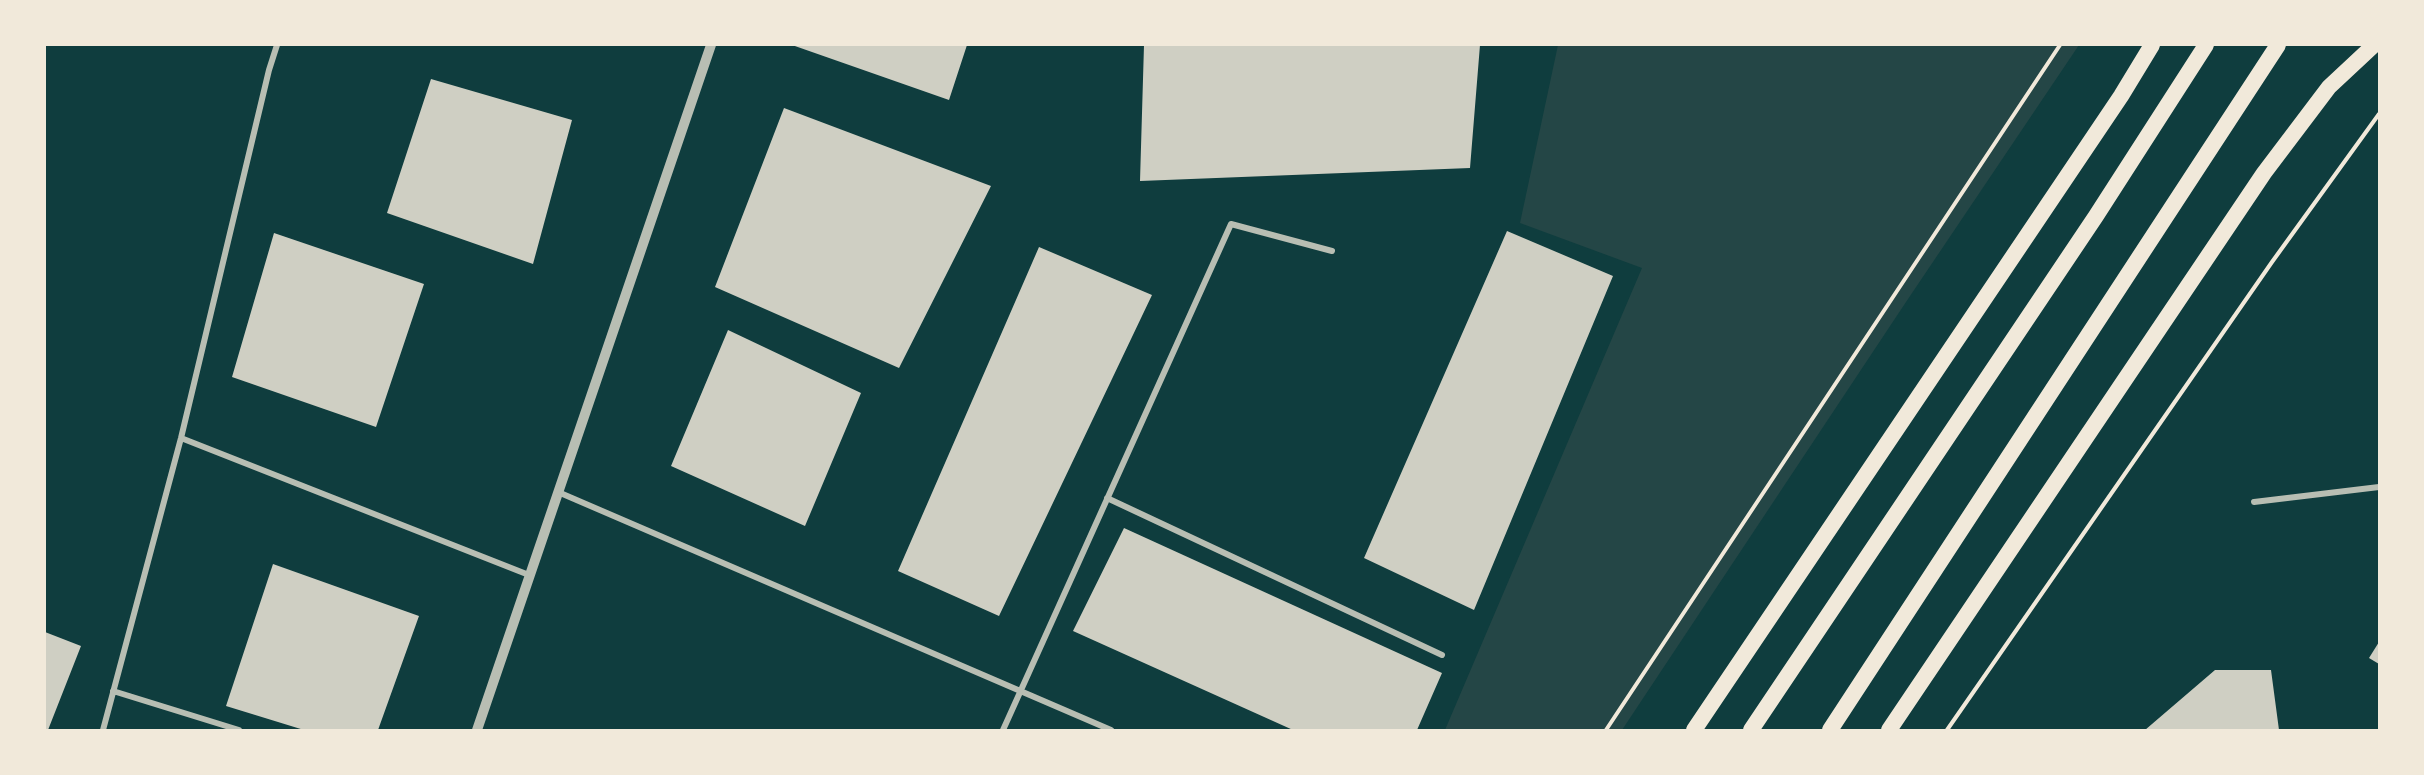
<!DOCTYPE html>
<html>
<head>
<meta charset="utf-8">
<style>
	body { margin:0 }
	#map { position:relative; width:2424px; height:775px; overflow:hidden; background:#0f3d3e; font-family:Raleway,sans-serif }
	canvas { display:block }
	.frame { position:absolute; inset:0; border:46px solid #f1e9da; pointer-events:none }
</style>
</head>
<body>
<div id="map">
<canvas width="2424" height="775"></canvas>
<div class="frame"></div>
</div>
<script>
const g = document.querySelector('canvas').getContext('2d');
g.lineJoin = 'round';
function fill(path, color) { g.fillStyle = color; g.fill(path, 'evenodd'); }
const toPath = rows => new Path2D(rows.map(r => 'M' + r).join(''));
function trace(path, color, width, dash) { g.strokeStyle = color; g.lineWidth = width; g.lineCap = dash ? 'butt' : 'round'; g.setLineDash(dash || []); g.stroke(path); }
fill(toPath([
	[1558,45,2079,45,1906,302,1622,730,1445,730,1642,268,1520,223]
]), '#244646');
fill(toPath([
	[792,45,967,45,949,100],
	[1144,45,1480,45,1470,168,1140,181],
	[431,79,572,120,533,264,387,213],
	[784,108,991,186,899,368,715,287],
	[1507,231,1613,276,1474,610,1364,558],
	[274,233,424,284,376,427,232,377],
	[1039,247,1152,295,999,616,898,571],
	[728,330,861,393,805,526,671,466],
	[1124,528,1442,673,1417,730,1293,730,1073,631],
	[273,564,419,616,378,730,304,730,226,706],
	[45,632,81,646,48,730,45,730],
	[2379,642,2379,664,2369,658],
	[2215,670,2271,670,2279,730,2145,730]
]), '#cfcfc3');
trace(toPath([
	[1606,730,2060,45],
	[1947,730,2272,262,2379,114]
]), '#f1e9da', 4);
trace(toPath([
	[181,438,529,575],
	[558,492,1111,730],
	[1107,498,1442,655],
	[2254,502,2379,487],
	[113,691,239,730],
	[103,730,181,438,269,70,277,45],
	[1003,730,1231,224,1332,251]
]), '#b8beb3', 6);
trace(toPath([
	[477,730,711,45]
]), '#b8beb3', 10);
trace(toPath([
	[1694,730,2121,96,2152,45],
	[1751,730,2096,216,2206,45],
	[1830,730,2278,45],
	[1889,730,2264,173,2329,87,2374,45]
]), '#f1e9da', 16);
</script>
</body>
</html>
